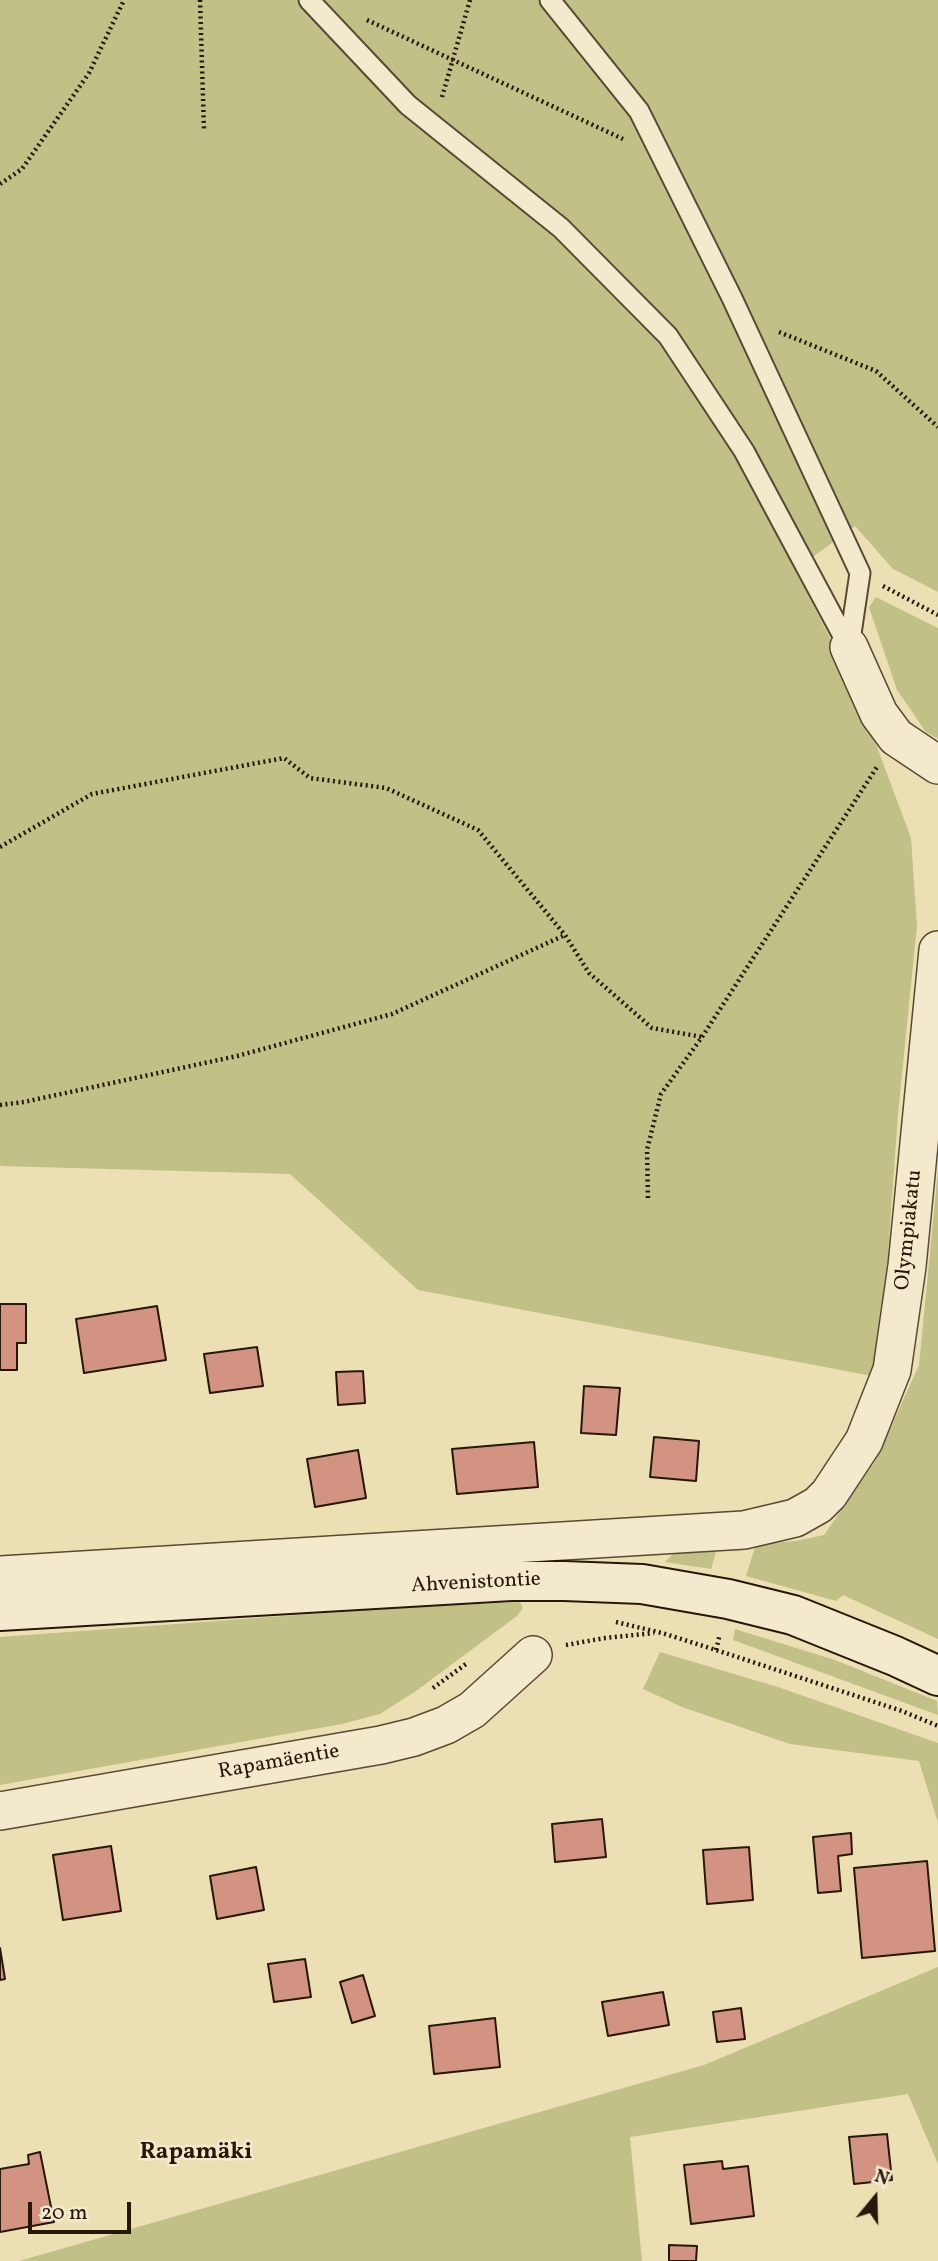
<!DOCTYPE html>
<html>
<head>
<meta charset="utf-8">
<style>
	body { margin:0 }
	#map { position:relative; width:938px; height:2261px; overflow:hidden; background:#eddfb4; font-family:Vollkorn,serif }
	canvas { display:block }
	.north { position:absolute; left:840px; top:2163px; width:70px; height:70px; -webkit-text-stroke:5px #f3eace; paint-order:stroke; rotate:19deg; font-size:19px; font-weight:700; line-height:28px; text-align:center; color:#261708 }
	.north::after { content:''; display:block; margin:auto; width:24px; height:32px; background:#261708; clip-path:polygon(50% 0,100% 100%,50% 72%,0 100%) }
	.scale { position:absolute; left:28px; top:2202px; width:103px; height:32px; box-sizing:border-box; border:4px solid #261708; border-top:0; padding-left:9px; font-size:21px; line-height:24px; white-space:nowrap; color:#261708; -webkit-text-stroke:5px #f3eace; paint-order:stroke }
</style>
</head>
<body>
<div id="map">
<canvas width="938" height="2261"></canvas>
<div class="north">N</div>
<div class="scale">20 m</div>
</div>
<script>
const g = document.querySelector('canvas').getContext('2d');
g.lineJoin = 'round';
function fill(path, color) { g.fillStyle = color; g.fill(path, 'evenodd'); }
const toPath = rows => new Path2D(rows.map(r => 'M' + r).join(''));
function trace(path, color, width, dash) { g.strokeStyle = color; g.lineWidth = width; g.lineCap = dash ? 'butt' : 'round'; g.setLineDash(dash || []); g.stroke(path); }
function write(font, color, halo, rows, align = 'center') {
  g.font = font + ' Vollkorn,serif'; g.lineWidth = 5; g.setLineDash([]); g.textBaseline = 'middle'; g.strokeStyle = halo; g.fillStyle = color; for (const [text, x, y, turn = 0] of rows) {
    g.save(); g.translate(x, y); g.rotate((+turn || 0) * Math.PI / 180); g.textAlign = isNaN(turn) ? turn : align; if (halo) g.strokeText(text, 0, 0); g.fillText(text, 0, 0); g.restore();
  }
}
fill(toPath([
	[0,0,938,0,938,592,893,569,855,526,795,570,854,685,911,838,917,926,898,1114,884,1309,872,1376,418,1290,290,1174,0,1166],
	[876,597,938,628,938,739,926,732,897,690,869,607],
	[938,1170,938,1639,843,1595,836,1601,746,1576,756,1544,796,1541,824,1535,876,1460,919,1365],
	[717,1549,711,1569,665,1562,674,1553],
	[520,1602,523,1608,517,1616,416,1691,380,1714,342,1724,0,1785,0,1637,392,1608],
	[735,1629,835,1660,937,1701,938,1715,733,1640],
	[660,1652,778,1687,938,1743,938,1823,919,1761,790,1744,682,1707,643,1689],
	[938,1967,938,2164,908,2094,630,2137,642,2261,19,2261,704,2065]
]), '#c0c087');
const building = toPath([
	[0,1304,26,1304,26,1343,17,1343,17,1370,0,1370,0,1304],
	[157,1306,166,1360,84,1373,76,1319,157,1306],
	[257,1347,263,1386,210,1393,204,1354,257,1347],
	[363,1371,365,1403,338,1405,336,1372,363,1371],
	[584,1386,620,1388,616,1435,581,1433,584,1386],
	[654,1437,699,1441,696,1481,650,1477,654,1437],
	[534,1442,538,1487,457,1494,452,1449,534,1442],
	[358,1450,366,1498,315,1507,307,1459,358,1450],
	[602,1819,606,1857,555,1862,552,1824,602,1819],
	[851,1833,852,1854,838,1856,841,1891,818,1893,813,1837,851,1833],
	[111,1846,121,1911,63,1920,53,1855,111,1846],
	[749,1847,753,1900,707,1904,703,1850,749,1847],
	[927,1861,935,1951,862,1958,854,1868,927,1861],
	[256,1867,264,1910,217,1919,210,1876,256,1867],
	[0,1948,5,1979,0,1980,0,1948],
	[305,1959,311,1997,274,2002,268,1964,305,1959],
	[363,1975,375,2016,352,2023,340,1982,363,1975],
	[663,1992,669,2025,608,2036,602,2002,663,1992],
	[741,2008,745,2039,717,2042,713,2012,741,2008],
	[495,2018,500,2067,434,2074,429,2026,495,2018],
	[887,2134,892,2180,854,2184,849,2137,887,2134],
	[40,2152,54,2222,0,2232,0,2169,29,2164,28,2155,40,2152],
	[722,2161,723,2169,748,2166,754,2216,691,2224,684,2165,722,2161],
	[669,2245,697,2246,696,2261,669,2261,669,2245]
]);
fill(building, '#d39382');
trace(building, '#261708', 2);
const service = toPath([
	[309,0,408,105,561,228,668,336,744,451,849,647],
	[550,0,639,111,732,298,860,573,849,647]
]);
const minor = toPath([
	[849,647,879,714,896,737,938,765],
	[0,1575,744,1530,795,1518,818,1505,829,1494,864,1441,892,1370,907,1266,938,950],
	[0,1811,381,1745,414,1737,446,1725,472,1710,533,1655]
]);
const secondary = toPath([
	[0,1611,511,1581,564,1581,642,1584,728,1599,793,1615,895,1656,938,1676]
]);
trace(service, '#584933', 23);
trace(minor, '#584933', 40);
trace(secondary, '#261708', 42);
trace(toPath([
	[200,0,204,129],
	[367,20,623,139],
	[442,97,470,0],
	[0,184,22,169,89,73,124,0],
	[779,332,876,371,938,427],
	[883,586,938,615],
	[0,847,92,794,284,758,310,778,386,788,478,830,565,935,589,973,652,1028,702,1037],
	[0,1105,24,1102,237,1056,392,1014,565,935],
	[648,1198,647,1150,661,1094,702,1037,877,767],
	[616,1622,662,1633,716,1650,902,1711,938,1726],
	[566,1645,605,1638,654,1633],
	[716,1650,720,1634],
	[433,1688,466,1664]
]), '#261708', 4.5, [2, 3.5]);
trace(service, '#f3eace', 19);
trace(minor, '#f3eace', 37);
trace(secondary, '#f3eace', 38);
write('21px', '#261708', '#f3eace', [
	["Olympiakatu",910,1230,-84],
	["Ahvenistontie",476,1584,-3],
	["Rapamäentie",279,1763,-10]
]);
write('bold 23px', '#261708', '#f3eace', [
	["Rapamäki",196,2154]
]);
</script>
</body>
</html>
